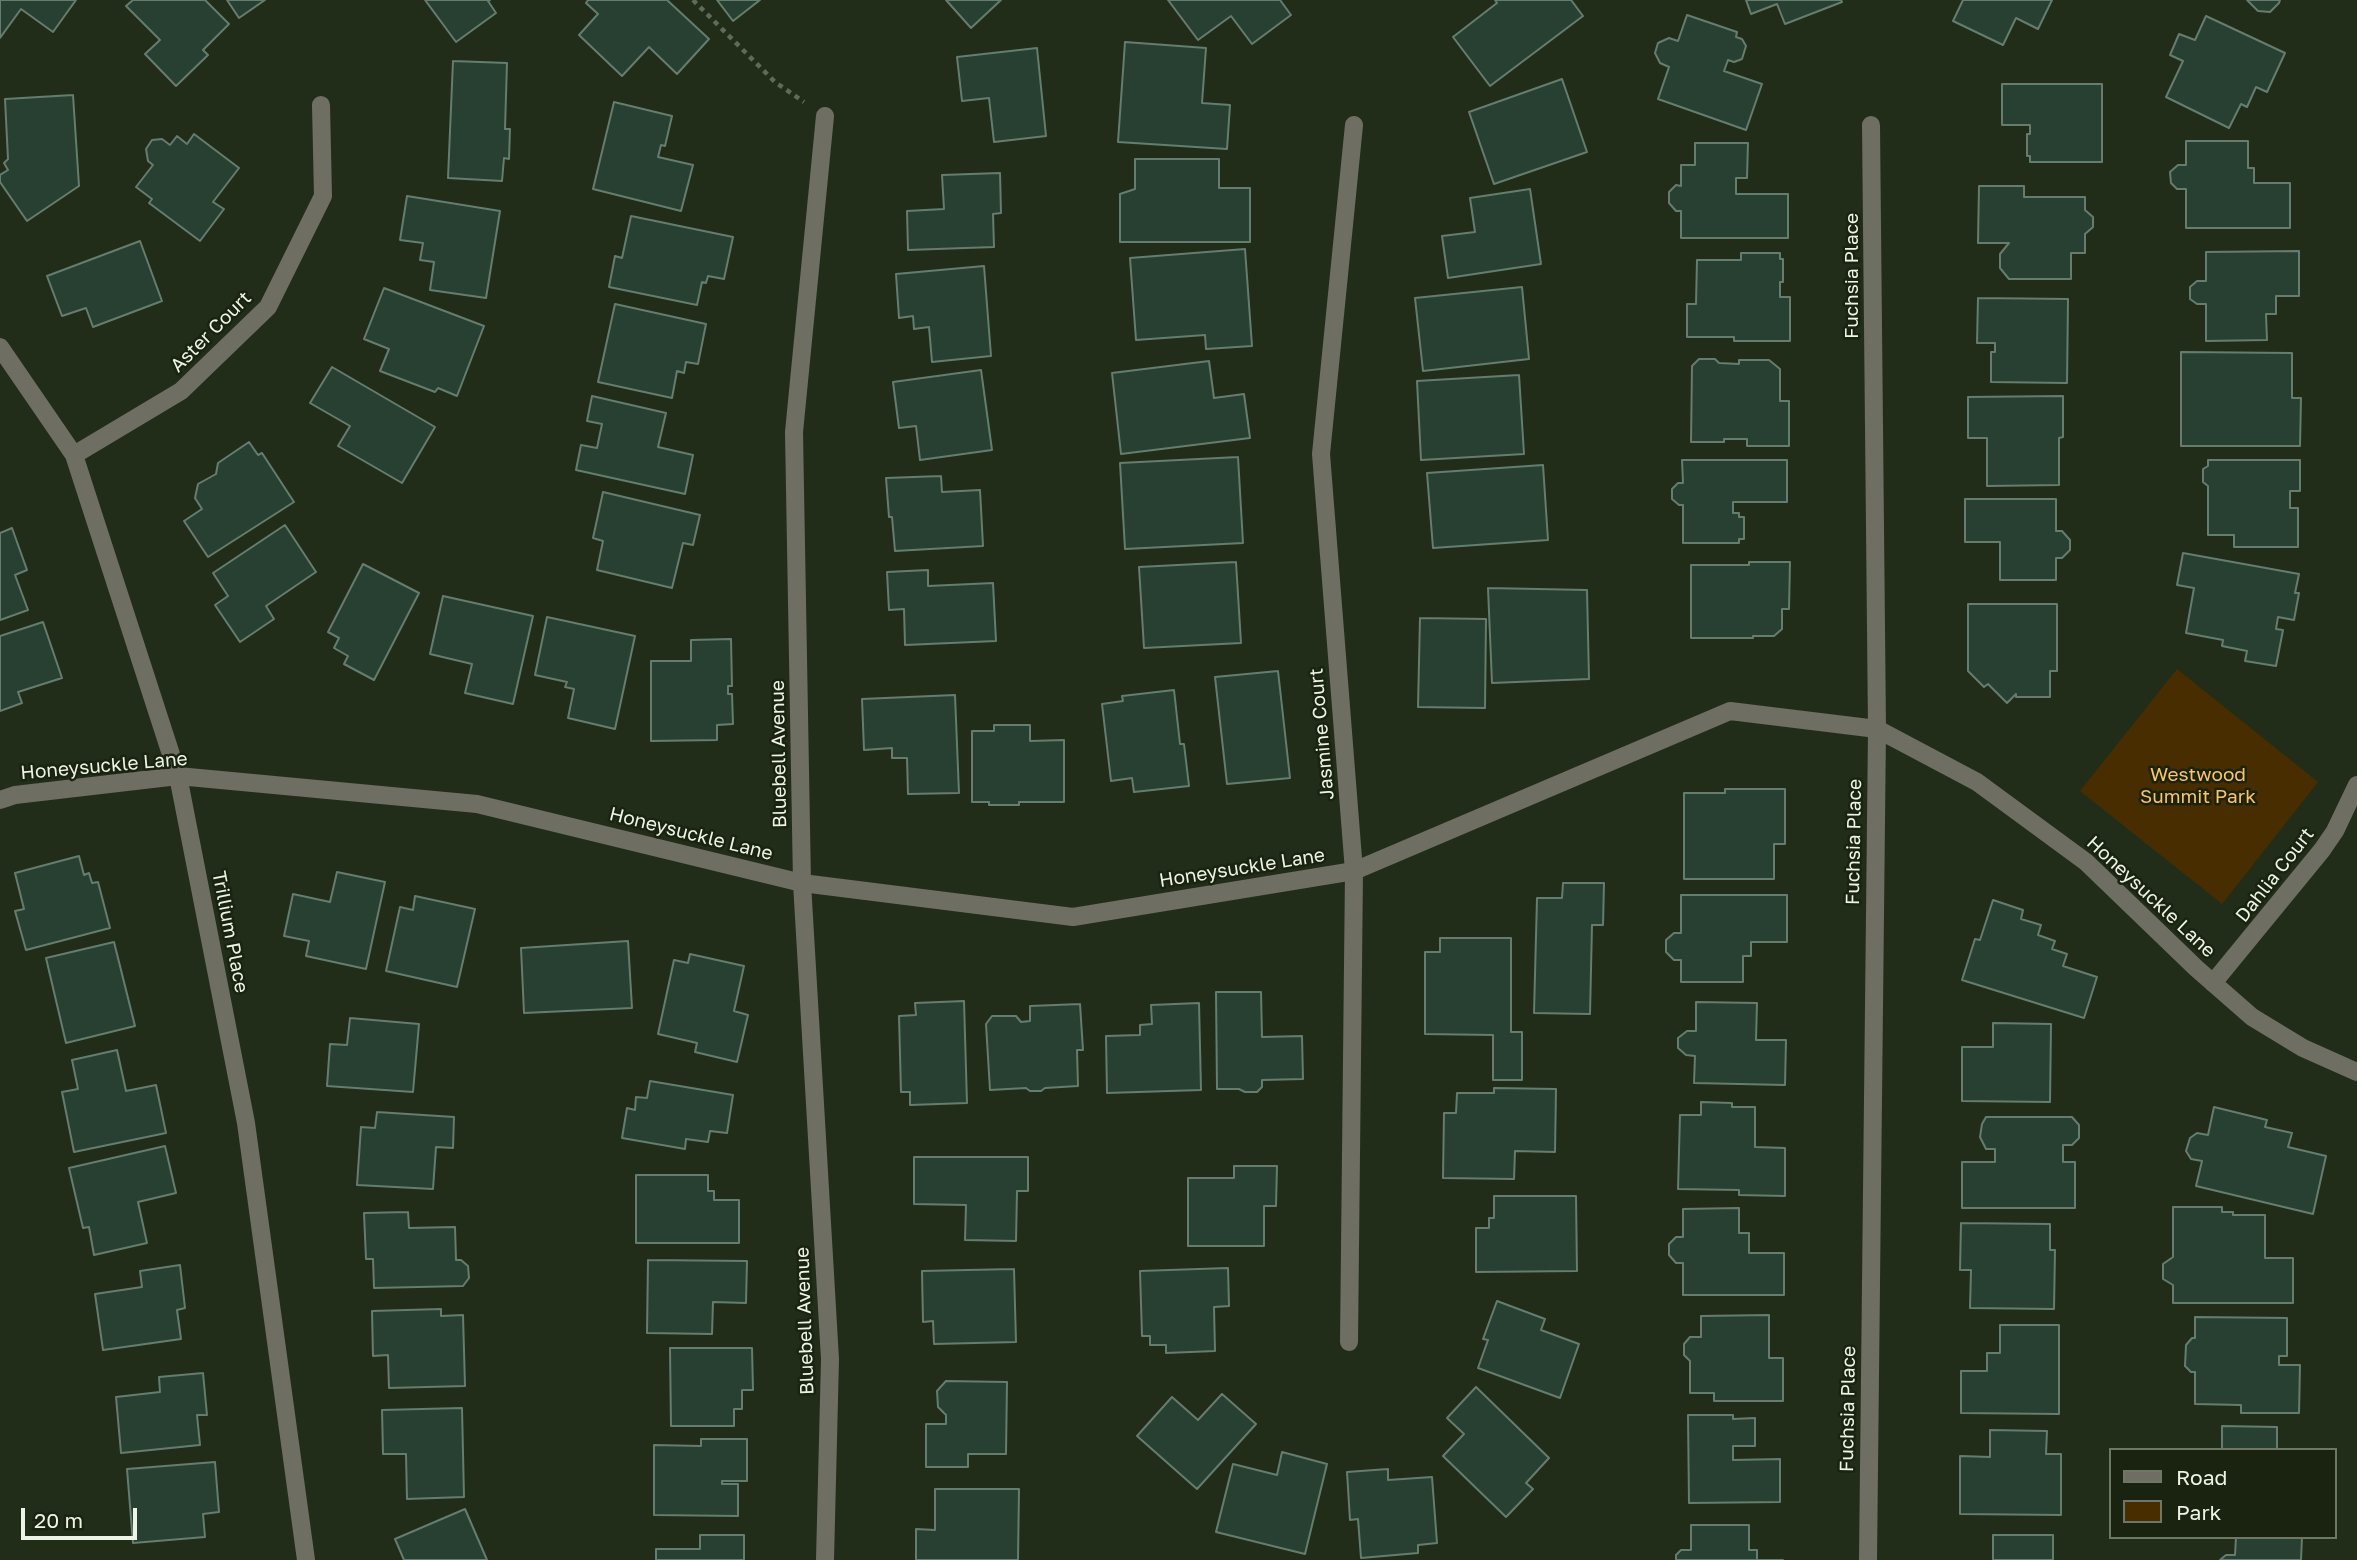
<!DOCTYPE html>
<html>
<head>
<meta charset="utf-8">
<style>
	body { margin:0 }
	#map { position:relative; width:2357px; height:1560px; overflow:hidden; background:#222d19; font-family:"Golos Text",sans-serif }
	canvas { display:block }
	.legend { position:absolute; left:2109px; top:1448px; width:228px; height:91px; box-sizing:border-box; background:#19230f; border:2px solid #6e7765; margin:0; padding:9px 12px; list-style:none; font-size:21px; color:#edf4e7 }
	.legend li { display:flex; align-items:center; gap:14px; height:35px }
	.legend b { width:35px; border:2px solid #6e7765 }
	.scale { position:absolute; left:21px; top:1508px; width:116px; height:32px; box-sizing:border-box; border:4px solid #edf4e7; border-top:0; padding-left:9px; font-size:21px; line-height:24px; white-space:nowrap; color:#edf4e7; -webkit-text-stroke:5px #19230f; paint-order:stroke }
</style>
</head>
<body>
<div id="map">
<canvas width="2357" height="1560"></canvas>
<ul class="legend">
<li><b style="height:9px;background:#6f6e63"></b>Road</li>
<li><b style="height:19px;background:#472d00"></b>Park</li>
</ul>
<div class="scale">20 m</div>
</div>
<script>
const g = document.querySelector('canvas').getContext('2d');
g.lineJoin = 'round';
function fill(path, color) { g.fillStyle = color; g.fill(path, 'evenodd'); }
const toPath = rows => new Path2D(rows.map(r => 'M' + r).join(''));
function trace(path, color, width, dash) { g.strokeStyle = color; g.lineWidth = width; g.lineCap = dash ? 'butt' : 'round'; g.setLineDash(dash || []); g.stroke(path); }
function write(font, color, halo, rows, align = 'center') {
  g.font = font + ' "Golos Text",sans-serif'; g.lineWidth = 5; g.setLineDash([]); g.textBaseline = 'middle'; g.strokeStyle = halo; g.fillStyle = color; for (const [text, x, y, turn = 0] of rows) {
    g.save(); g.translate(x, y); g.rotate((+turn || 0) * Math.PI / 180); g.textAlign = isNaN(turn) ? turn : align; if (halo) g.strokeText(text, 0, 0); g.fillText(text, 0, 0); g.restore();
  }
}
fill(toPath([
	[2177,669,2318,782,2222,904,2080,791]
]), '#472d00');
const building = toPath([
	[0,0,76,0,53,32,21,9,0,38,0,0],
	[133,0,205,0,229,24,203,50,208,55,176,86,145,54,160,40,126,6,133,0],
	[227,0,265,0,239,18,227,0],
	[425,0,490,0,488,1,496,13,456,42,425,0],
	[588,0,667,0,709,39,677,74,649,47,622,76,579,35,598,14,586,3,588,0],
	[717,0,760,0,733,21,717,0],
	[946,0,1001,0,971,28,946,0],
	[1168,0,1280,0,1291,15,1252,44,1231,16,1198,40,1168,0],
	[1495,0,1571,0,1583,16,1490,86,1453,37,1497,3,1495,0],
	[1746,0,1841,0,1842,2,1785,24,1777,4,1751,14,1746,0],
	[1963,0,2052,0,2038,29,2016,18,2003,45,1953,21,1963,0],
	[2247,0,2280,0,2279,3,2270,12,2258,11,2247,0],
	[1687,15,1737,32,1736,37,1742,39,1746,46,1742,59,1734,62,1728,60,1724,71,1762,84,1746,130,1658,99,1669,67,1660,63,1655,53,1658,43,1669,38,1678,41,1687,15],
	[2206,16,2285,53,2267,92,2256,87,2247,107,2241,104,2229,128,2166,97,2183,61,2170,55,2179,34,2195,40,2206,16],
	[1125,42,1206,48,1202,103,1230,105,1227,149,1118,142,1125,42],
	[1037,48,1046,136,994,142,989,98,962,101,957,57,1037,48],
	[453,61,507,63,505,129,510,129,509,159,504,158,502,181,448,178,453,61],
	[1562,79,1587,152,1494,184,1469,112,1562,79],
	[2002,84,2102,84,2102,162,2030,162,2030,156,2027,156,2027,134,2030,134,2030,125,2002,125,2002,84],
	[73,95,79,186,27,221,0,182,0,175,8,170,4,163,8,159,5,99,73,95],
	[614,102,672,116,665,146,661,145,658,157,693,165,681,211,593,189,614,102],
	[194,134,239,168,213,202,224,209,200,241,149,203,152,199,136,187,153,165,148,161,146,149,152,140,162,139,170,145,177,136,187,144,194,134],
	[2186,141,2248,141,2248,168,2254,168,2254,183,2290,183,2290,228,2186,228,2186,189,2177,189,2171,183,2170,172,2178,165,2186,165,2186,141],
	[1695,143,1748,143,1747,178,1736,178,1736,194,1788,194,1788,238,1681,238,1681,211,1676,211,1669,203,1669,192,1676,185,1681,186,1681,165,1695,165,1695,143],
	[1135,159,1219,159,1219,188,1250,188,1250,242,1120,242,1120,194,1135,189,1135,159],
	[1000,173,1001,213,993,214,994,247,908,250,907,211,944,209,942,175,1000,173],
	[1979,186,2024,186,2024,197,2085,197,2085,210,2093,217,2093,227,2085,234,2085,253,2071,253,2071,279,2009,279,2000,268,2000,254,2009,243,1978,243,1979,186],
	[1530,189,1541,264,1448,278,1442,236,1475,232,1470,198,1530,189],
	[407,196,500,211,486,298,430,290,434,262,420,260,423,243,400,240,407,196],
	[631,216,733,237,724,279,708,276,706,283,702,282,697,305,609,287,615,256,622,258,631,216],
	[140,241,162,301,93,327,86,308,62,316,47,276,140,241],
	[1245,249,1252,346,1206,349,1205,335,1136,340,1130,258,1245,249],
	[2299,251,2299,296,2276,296,2276,314,2266,314,2267,340,2206,341,2206,304,2197,304,2190,299,2190,287,2197,281,2206,281,2206,252,2299,251],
	[1741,253,1780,253,1780,259,1783,259,1783,282,1780,282,1780,297,1790,297,1790,341,1734,341,1734,337,1687,337,1687,304,1696,304,1697,260,1741,260,1741,253],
	[984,266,991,356,932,362,929,327,914,329,913,316,899,318,896,274,984,266],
	[1522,287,1529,359,1423,371,1415,298,1522,287],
	[384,288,484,326,457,396,438,388,435,392,380,371,389,349,364,339,384,288],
	[1978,298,2068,299,2067,383,1991,382,1991,352,1995,352,1995,343,1977,343,1978,298],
	[615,304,706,324,698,364,686,362,684,373,677,371,672,398,598,382,615,304],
	[2181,352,2292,353,2292,398,2301,398,2300,446,2181,446,2181,352],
	[1699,359,1715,359,1719,363,1739,364,1739,360,1769,360,1780,369,1780,401,1789,401,1789,446,1747,446,1747,439,1724,439,1724,442,1691,442,1692,366,1699,359],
	[1209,361,1214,398,1244,394,1250,438,1121,454,1112,373,1209,361],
	[332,367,435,427,402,483,338,446,350,426,310,403,332,367],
	[981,370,992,450,920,460,916,426,899,428,893,382,981,370],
	[1519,375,1524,454,1421,460,1417,381,1519,375],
	[592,396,666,413,658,447,693,455,685,494,576,470,581,445,597,448,602,424,587,421,592,396],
	[2063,396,2063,437,2059,438,2059,485,1987,486,1987,438,1968,438,1968,397,2063,396],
	[249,442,258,455,262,453,294,502,208,557,184,521,202,509,195,498,198,484,216,474,218,463,249,442],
	[1238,457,1243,543,1125,549,1120,463,1238,457],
	[1682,460,1787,460,1787,502,1733,502,1733,513,1739,513,1739,517,1744,517,1744,539,1739,539,1739,543,1683,543,1683,505,1679,505,1672,499,1672,489,1678,483,1683,483,1682,460],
	[2208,460,2300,460,2300,491,2290,491,2290,508,2298,508,2298,547,2234,547,2234,535,2208,535,2208,486,2203,482,2203,469,2208,466,2208,460],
	[1543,465,1548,540,1433,548,1427,473,1543,465],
	[941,476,942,492,980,490,983,546,895,551,892,517,889,517,886,478,941,476],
	[603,492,700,515,693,545,683,543,672,588,597,570,603,541,593,538,603,492],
	[1965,499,2056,499,2056,531,2062,531,2070,540,2070,550,2062,558,2056,558,2056,580,2000,580,2000,542,1965,542,1965,499],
	[285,525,316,572,266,606,274,619,240,642,215,605,228,596,213,573,285,525],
	[12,528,27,570,15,575,28,610,0,620,0,533,12,528],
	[2183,553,2299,574,2295,593,2299,593,2294,620,2278,617,2276,629,2283,630,2276,666,2245,661,2247,651,2222,646,2223,640,2186,633,2194,588,2177,585,2183,553],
	[1236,562,1241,643,1144,648,1139,567,1236,562],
	[1749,562,1790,562,1789,609,1782,609,1782,629,1774,636,1753,636,1753,638,1691,638,1691,565,1749,565,1749,562],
	[363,564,419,593,374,680,344,664,348,656,334,648,339,638,328,632,363,564],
	[928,570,928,586,993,583,996,641,905,645,904,609,889,610,887,572,928,570],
	[1488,588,1587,590,1589,679,1492,683,1488,588],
	[443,596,533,616,513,704,465,693,472,664,430,654,443,596],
	[1968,604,2057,604,2057,671,2050,671,2050,697,2016,697,2016,694,2007,703,1988,684,1984,687,1968,671,1968,604],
	[547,617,635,636,615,729,568,718,574,689,565,687,567,682,535,675,547,617],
	[1420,618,1486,619,1485,708,1418,707,1420,618],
	[43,622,62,678,18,692,22,703,0,711,0,636,43,622],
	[731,639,732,686,728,686,728,694,732,694,733,724,717,725,717,740,651,741,651,661,691,661,691,640,731,639],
	[1278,671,1290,778,1227,784,1215,677,1278,671],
	[1174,690,1180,744,1184,744,1189,786,1134,792,1132,778,1111,781,1102,704,1123,701,1122,696,1174,690],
	[955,695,959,793,908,794,907,758,892,758,892,748,864,750,862,699,955,695],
	[994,725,1030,725,1030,741,1064,740,1064,802,1019,802,1019,805,989,805,989,802,972,802,972,731,994,731,994,725],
	[1725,789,1785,789,1785,844,1774,844,1774,879,1684,879,1684,793,1725,793,1725,789],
	[79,856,84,875,89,873,92,883,98,882,110,928,26,950,15,911,24,909,15,873,79,856],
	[337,872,385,882,366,969,306,956,309,941,284,936,293,894,330,902,337,872],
	[1563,883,1604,883,1603,925,1592,925,1590,1014,1534,1013,1537,898,1562,898,1563,883],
	[1681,895,1787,895,1787,942,1751,942,1751,956,1743,956,1743,982,1681,982,1681,960,1674,960,1666,952,1666,940,1674,933,1681,933,1681,895],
	[415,896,475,909,457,987,386,971,400,907,413,910,415,896],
	[1993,900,2023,910,2021,919,2041,925,2038,935,2055,941,2052,949,2067,954,2063,966,2097,977,2084,1018,1962,980,1975,939,1980,940,1993,900],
	[1440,938,1511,938,1511,1032,1522,1032,1522,1080,1493,1080,1493,1035,1425,1034,1425,952,1440,952,1440,938],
	[628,941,632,1008,524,1013,521,948,628,941],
	[114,942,135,1026,66,1043,46,958,114,942],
	[690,954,744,966,734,1011,748,1015,737,1062,695,1052,697,1043,658,1034,674,960,688,963,690,954],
	[1216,992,1261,992,1262,1037,1302,1036,1303,1079,1262,1080,1262,1087,1257,1092,1245,1092,1239,1089,1217,1089,1216,992],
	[964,1001,967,1103,910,1105,910,1092,901,1092,899,1016,916,1015,915,1003,964,1001],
	[1696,1002,1757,1003,1756,1040,1786,1040,1785,1085,1694,1083,1695,1056,1686,1055,1678,1048,1678,1038,1687,1031,1696,1031,1696,1002],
	[1199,1003,1201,1090,1107,1093,1106,1036,1140,1035,1140,1025,1152,1024,1151,1005,1199,1003],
	[1080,1004,1083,1050,1077,1050,1078,1086,1045,1088,1041,1091,1030,1091,1026,1088,990,1090,986,1024,992,1016,1016,1016,1021,1022,1030,1021,1030,1006,1080,1004],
	[350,1018,419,1024,413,1092,327,1086,330,1044,347,1045,350,1018],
	[1993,1023,2051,1024,2050,1102,1962,1101,1962,1047,1993,1047,1993,1023],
	[117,1050,126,1091,156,1085,166,1133,74,1152,62,1092,78,1089,72,1060,117,1050],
	[650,1081,733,1095,727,1133,710,1131,708,1142,686,1139,685,1149,622,1138,627,1108,635,1110,636,1097,647,1098,650,1081],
	[1494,1088,1556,1089,1555,1152,1515,1151,1514,1179,1443,1178,1444,1113,1456,1113,1457,1093,1494,1093,1494,1088],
	[1701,1102,1732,1103,1732,1107,1755,1107,1755,1147,1785,1148,1785,1196,1739,1195,1739,1190,1678,1189,1680,1115,1701,1115,1701,1102],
	[2214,1107,2267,1120,2265,1127,2292,1133,2288,1147,2326,1156,2313,1214,2196,1186,2202,1161,2191,1159,2186,1151,2190,1138,2197,1133,2208,1135,2214,1107],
	[377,1112,454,1117,453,1148,436,1147,433,1189,357,1185,361,1127,375,1128,377,1112],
	[1986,1117,2072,1117,2079,1125,2079,1138,2072,1145,2063,1145,2063,1162,2075,1162,2075,1208,1962,1208,1962,1162,1995,1162,1995,1149,1986,1149,1980,1137,1982,1124,1986,1117],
	[165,1146,176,1193,138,1202,147,1243,94,1255,89,1227,83,1228,69,1168,165,1146],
	[914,1157,1028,1157,1028,1191,1017,1191,1016,1241,965,1240,966,1205,914,1204,914,1157],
	[1234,1166,1277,1166,1276,1206,1264,1206,1264,1246,1188,1246,1188,1178,1234,1178,1234,1166],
	[636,1175,708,1175,708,1191,714,1191,714,1200,739,1200,739,1243,636,1243,636,1175],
	[1494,1196,1576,1196,1577,1271,1476,1272,1476,1228,1489,1228,1489,1218,1494,1218,1494,1196],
	[2173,1207,2222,1207,2222,1212,2233,1212,2233,1215,2265,1215,2265,1258,2293,1258,2293,1303,2173,1303,2173,1285,2163,1279,2163,1264,2173,1257,2173,1207],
	[1739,1208,1739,1233,1749,1233,1749,1253,1784,1253,1784,1295,1683,1295,1683,1263,1676,1263,1669,1255,1669,1244,1676,1237,1683,1237,1683,1209,1739,1208],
	[408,1212,409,1228,455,1227,456,1260,461,1260,468,1266,469,1278,463,1286,374,1288,373,1259,366,1259,364,1213,408,1212],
	[1961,1223,2050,1224,2050,1250,2055,1250,2054,1309,1970,1308,1971,1270,1960,1270,1961,1223],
	[648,1260,747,1261,746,1303,713,1302,712,1334,647,1333,648,1260],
	[180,1265,185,1308,177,1310,181,1339,103,1350,95,1294,142,1287,140,1271,180,1265],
	[1228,1268,1229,1306,1214,1307,1215,1351,1166,1353,1166,1345,1150,1345,1150,1336,1142,1336,1140,1271,1228,1268],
	[1014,1269,1016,1342,934,1344,933,1321,923,1322,922,1271,1014,1269],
	[1497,1301,1545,1319,1541,1330,1579,1344,1560,1398,1478,1368,1488,1340,1483,1339,1497,1301],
	[441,1309,441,1316,463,1315,465,1386,389,1388,388,1355,373,1356,372,1311,441,1309],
	[1769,1315,1769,1358,1783,1358,1783,1401,1714,1401,1714,1393,1690,1393,1690,1361,1684,1355,1684,1344,1690,1337,1701,1337,1701,1316,1769,1315],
	[2195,1317,2287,1318,2287,1356,2279,1356,2279,1365,2300,1365,2299,1413,2241,1413,2241,1405,2195,1404,2195,1372,2191,1372,2185,1366,2186,1345,2192,1338,2195,1338,2195,1317],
	[2000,1325,2059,1325,2059,1414,1961,1413,1961,1371,1987,1371,1987,1353,2000,1353,2000,1325],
	[670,1348,752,1348,753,1390,742,1390,742,1409,734,1409,734,1426,671,1426,670,1348],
	[203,1373,207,1415,197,1415,200,1445,121,1453,116,1397,160,1392,159,1377,203,1373],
	[946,1381,1007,1382,1006,1454,968,1454,968,1467,926,1467,926,1424,946,1424,946,1415,938,1407,937,1391,946,1381],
	[1476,1387,1549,1458,1526,1483,1533,1489,1506,1517,1443,1456,1464,1434,1447,1418,1476,1387],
	[1222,1394,1256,1424,1197,1489,1137,1436,1172,1397,1198,1420,1222,1394],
	[462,1408,464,1497,407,1499,406,1454,383,1454,382,1410,462,1408],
	[1688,1415,1733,1415,1733,1419,1755,1418,1755,1446,1733,1446,1733,1460,1780,1459,1780,1502,1689,1503,1688,1415],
	[2222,1426,2277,1427,2277,1449,2282,1450,2214,1450,2222,1449,2222,1426],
	[1990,1430,2047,1431,2046,1454,2061,1454,2061,1515,1960,1514,1960,1456,1990,1457,1990,1430],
	[701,1439,747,1439,747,1481,722,1481,722,1484,738,1484,738,1516,654,1515,654,1445,701,1446,701,1439],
	[1282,1452,1327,1464,1305,1554,1216,1532,1233,1464,1277,1475,1282,1452],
	[215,1462,219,1512,203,1514,205,1537,133,1543,127,1469,215,1462],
	[1388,1469,1388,1480,1432,1477,1437,1543,1418,1545,1418,1553,1361,1558,1358,1519,1350,1520,1347,1472,1388,1469],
	[935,1489,1019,1489,1018,1560,916,1560,916,1529,935,1530,935,1489],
	[465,1509,487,1560,404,1560,395,1539,465,1509],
	[1691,1525,1749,1525,1749,1550,1757,1550,1757,1560,1783,1560,1676,1560,1676,1555,1681,1550,1691,1550,1691,1525],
	[700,1535,744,1535,744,1560,656,1560,656,1549,700,1549,700,1535],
	[1993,1535,2053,1535,2053,1560,1993,1560,1993,1535],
	[2236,1537,2302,1537,2301,1560,2220,1560,2226,1555,2235,1555,2236,1537]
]);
fill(building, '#284032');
trace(building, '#647d6e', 2);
trace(toPath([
	[693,0,775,82,804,102]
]), '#606a58', 4.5, [5, 5]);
trace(toPath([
	[825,116,794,432,802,883,830,1359,825,1560],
	[0,347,74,455,178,776,246,1123,306,1560],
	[74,455,181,391,268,307,323,196,321,105],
	[2213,983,2322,850,2335,831,2357,785],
	[1349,1342,1354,871,1321,454,1354,125],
	[1868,1560,1877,729,1871,125]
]), '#6f6e63', 18);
trace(toPath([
	[0,800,15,795,178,776,477,804,802,883,1073,917,1354,871,1730,711,1877,729,1977,782,2086,862,2196,968,2252,1017,2303,1048,2357,1072]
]), '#6f6e63', 18);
write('19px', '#edf4e7', '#19230f', [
	["Fuchsia Place",1852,276,-90],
	["Aster Court",211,332,-45],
	["Jasmine Court",1322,734,-95],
	["Bluebell Avenue",779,754,-91],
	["Honeysuckle Lane",104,766,-5],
	["Honeysuckle Lane",691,834,14],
	["Fuchsia Place",1854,842,-89],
	["Honeysuckle Lane",1242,868,-9],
	["Dahlia Court",2275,875,-52],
	["Honeysuckle Lane",2151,897,43],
	["Trillium Place",230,932,79],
	["Bluebell Avenue",805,1321,-92],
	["Fuchsia Place",1848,1409,-89]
]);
write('19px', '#fec268', '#19230f', [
	["Westwood",2198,775],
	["Summit Park",2198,797]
]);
</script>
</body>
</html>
